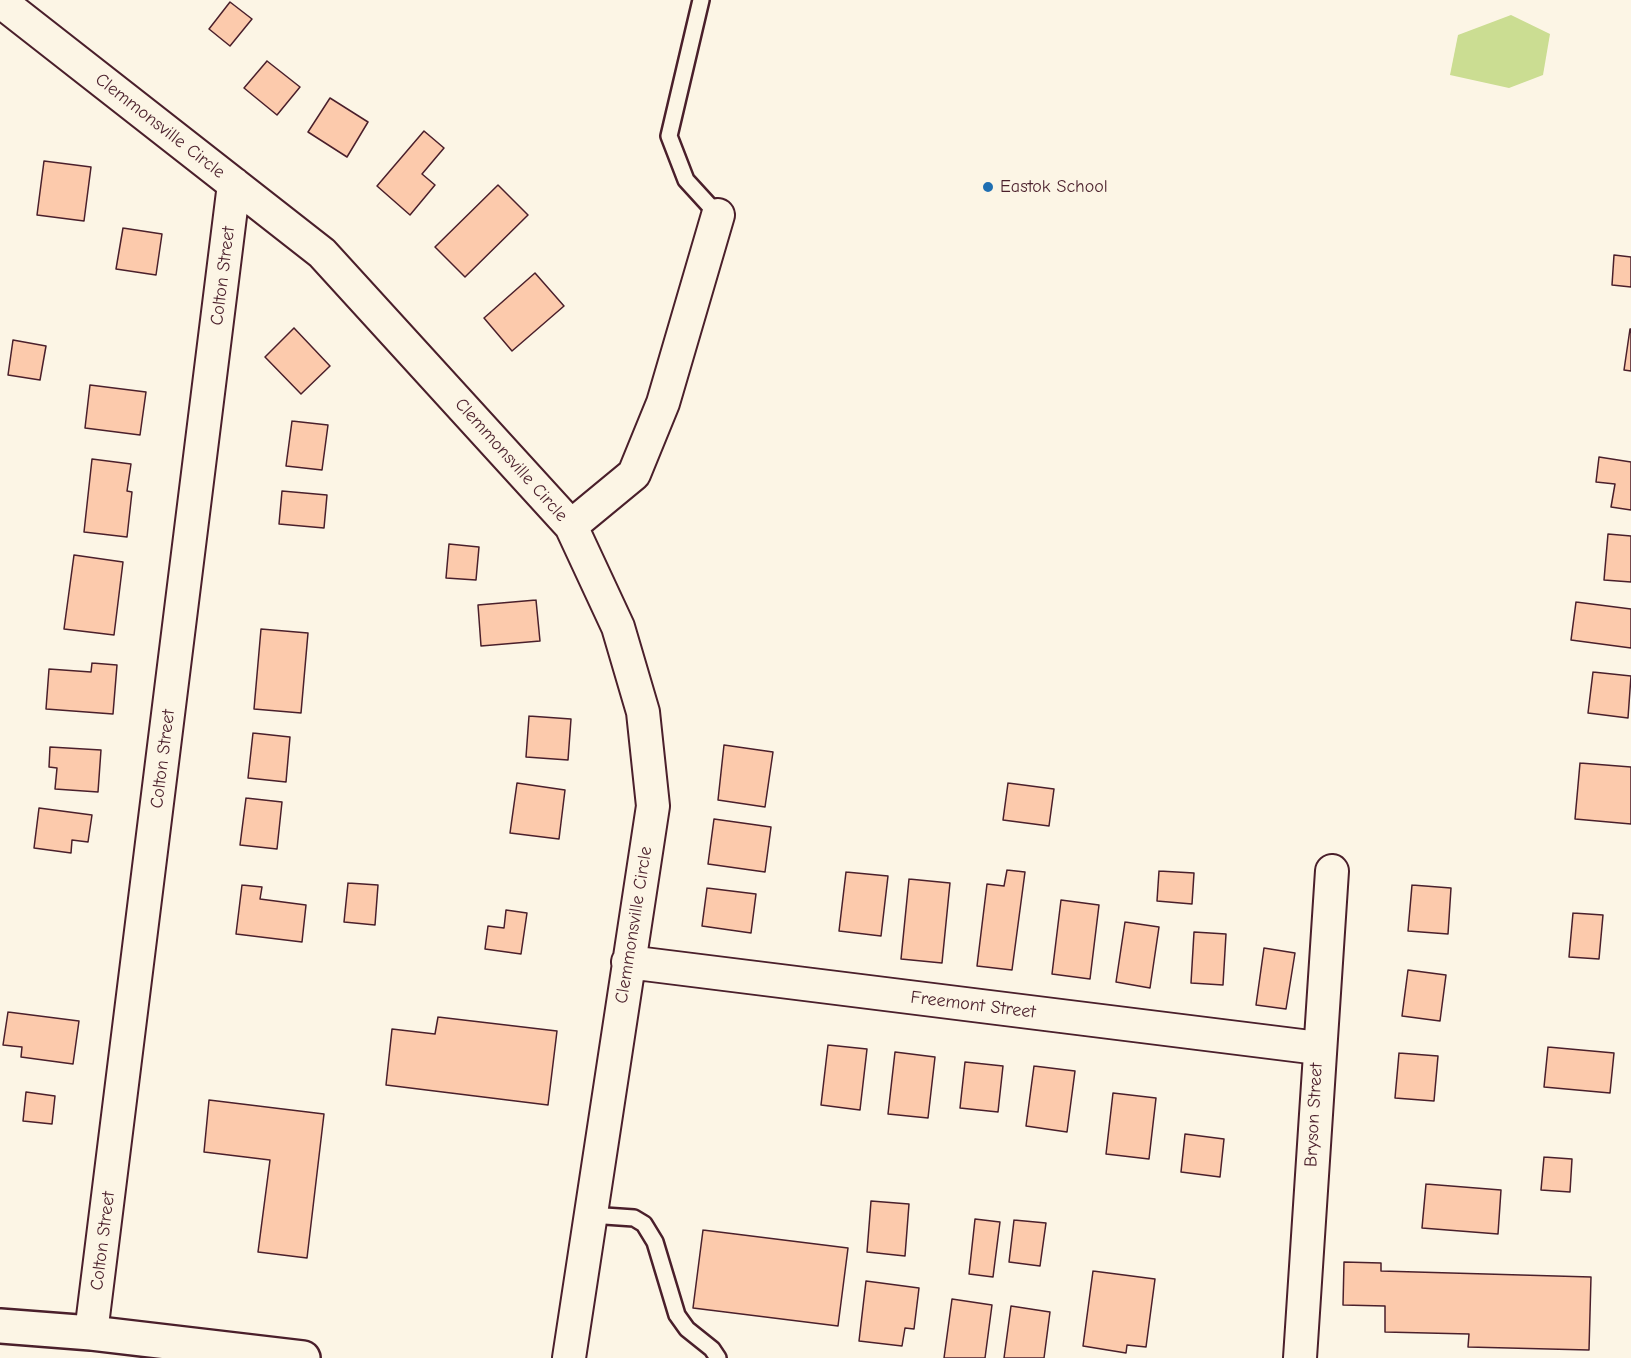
<!DOCTYPE html>
<html>
<head>
<meta charset="utf-8">
<style>
	body { margin:0 }
	canvas { display:block; background:#fcf5e5 }
</style>
</head>
<body>
<canvas width="1631" height="1358"></canvas>
<script>
const g = document.querySelector('canvas').getContext('2d');
g.lineJoin = 'round';
function fill(path, color) { g.fillStyle = color; g.fill(path, 'evenodd'); }
const toPath = rows => new Path2D(rows.map(r => 'M' + r).join(''));
function trace(path, color, width, dash) { g.strokeStyle = color; g.lineWidth = width; g.lineCap = dash ? 'butt' : 'round'; g.setLineDash(dash || []); g.stroke(path); }
function write(font, color, halo, rows, align = 'center') {
  g.font = font + ' "Comic Neue",sans-serif'; g.lineWidth = 5; g.setLineDash([]); g.textBaseline = 'middle'; g.strokeStyle = halo; g.fillStyle = color; for (const [text, x, y, turn = 0] of rows) {
    g.save(); g.translate(x, y); g.rotate((+turn || 0) * Math.PI / 180); g.textAlign = isNaN(turn) ? turn : align; if (halo) g.strokeText(text, 0, 0); g.fillText(text, 0, 0); g.restore();
  }
}
fill(toPath([
	[1511,15,1550,34,1543,75,1509,88,1450,75,1458,35]
]), '#cbdd92');
const building = toPath([
	[230,2,252,19,230,46,209,29,230,2],
	[267,61,300,87,277,115,244,88,267,61],
	[330,98,368,122,347,157,308,132,330,98],
	[424,131,444,148,422,174,435,185,410,215,377,186,424,131],
	[44,161,91,167,84,221,37,215,44,161],
	[498,185,528,215,465,277,435,247,498,185],
	[123,228,162,234,156,275,116,269,123,228],
	[1614,255,1631,257,1631,287,1612,285,1614,255],
	[535,273,564,306,512,351,484,318,535,273],
	[294,328,330,366,301,394,265,357,294,328],
	[1630,329,1631,329,1631,371,1624,370,1630,329],
	[13,340,46,346,40,380,8,375,13,340],
	[90,385,146,392,140,435,85,428,90,385],
	[292,421,328,425,322,470,286,466,292,421],
	[1599,457,1631,462,1631,510,1611,507,1615,484,1596,482,1599,457],
	[92,459,131,464,127,491,132,492,127,537,84,532,92,459],
	[282,491,327,495,324,528,279,524,282,491],
	[1608,534,1631,536,1631,582,1604,580,1608,534],
	[449,544,479,547,476,580,446,578,449,544],
	[74,555,123,562,114,635,64,629,74,555],
	[536,600,540,641,481,646,478,605,536,600],
	[1576,602,1631,609,1631,648,1571,640,1576,602],
	[261,629,308,633,301,713,254,709,261,629],
	[92,663,117,665,113,714,46,709,49,669,91,672,92,663],
	[1593,672,1631,676,1628,718,1588,713,1593,672],
	[529,716,571,719,568,760,526,757,529,716],
	[253,733,290,737,286,782,248,778,253,733],
	[724,745,773,752,765,807,718,800,724,745],
	[50,747,101,750,98,792,55,789,57,768,49,767,50,747],
	[1580,763,1631,767,1631,824,1575,819,1580,763],
	[517,783,565,790,559,839,510,833,517,783],
	[1008,783,1054,789,1049,826,1003,820,1008,783],
	[246,798,282,802,277,849,240,845,246,798],
	[39,808,92,815,88,842,72,840,71,853,34,848,39,808],
	[714,819,771,827,765,872,708,864,714,819],
	[1007,870,1025,872,1012,970,977,966,987,884,1004,886,1007,870],
	[1159,871,1194,873,1192,904,1157,901,1159,871],
	[846,872,888,876,881,936,839,931,846,872],
	[909,879,950,883,942,963,901,959,909,879],
	[348,883,378,885,375,925,344,922,348,883],
	[242,885,262,887,260,899,306,905,302,942,236,934,242,885],
	[1412,885,1451,888,1448,934,1408,931,1412,885],
	[707,888,756,894,751,933,702,926,707,888],
	[1061,900,1099,905,1090,979,1052,974,1061,900],
	[506,910,527,913,521,954,485,949,488,926,504,928,506,910],
	[1573,913,1603,915,1599,959,1569,957,1573,913],
	[1125,922,1159,927,1150,988,1116,982,1125,922],
	[1194,932,1226,934,1223,985,1191,983,1194,932],
	[1264,948,1295,953,1286,1009,1256,1005,1264,948],
	[1408,970,1446,975,1440,1021,1402,1016,1408,970],
	[8,1012,79,1021,73,1064,21,1057,22,1047,3,1045,8,1012],
	[438,1017,557,1031,548,1105,386,1085,392,1029,435,1034,438,1017],
	[828,1045,867,1049,860,1110,821,1105,828,1045],
	[1548,1047,1614,1053,1610,1093,1544,1087,1548,1047],
	[895,1052,935,1057,928,1118,888,1114,895,1052],
	[1399,1053,1438,1056,1434,1101,1395,1098,1399,1053],
	[965,1062,1003,1066,998,1112,960,1108,965,1062],
	[1034,1066,1075,1071,1067,1132,1026,1126,1034,1066],
	[26,1092,55,1096,52,1124,23,1121,26,1092],
	[1113,1093,1156,1098,1149,1159,1106,1154,1113,1093],
	[209,1100,324,1114,307,1258,258,1252,270,1160,204,1152,209,1100],
	[1185,1134,1224,1139,1220,1177,1181,1172,1185,1134],
	[1544,1157,1572,1159,1570,1192,1541,1190,1544,1157],
	[1426,1184,1501,1190,1498,1234,1422,1228,1426,1184],
	[871,1201,909,1204,905,1256,867,1252,871,1201],
	[975,1219,1000,1222,993,1277,969,1274,975,1219],
	[1014,1220,1046,1223,1040,1266,1009,1262,1014,1220],
	[703,1230,848,1248,838,1326,693,1308,703,1230],
	[1344,1262,1381,1263,1381,1271,1591,1277,1589,1350,1468,1347,1469,1334,1385,1332,1385,1306,1343,1305,1344,1262],
	[1093,1271,1155,1279,1146,1347,1127,1345,1126,1353,1083,1346,1093,1271],
	[866,1281,919,1288,914,1329,905,1328,902,1346,859,1341,866,1281],
	[952,1299,992,1305,985,1358,944,1358,952,1299],
	[1011,1306,1050,1312,1044,1358,1004,1358,1011,1306]
]);
fill(building, '#fccaac');
trace(building, '#4a1f2b', 1.5);
const lane = toPath([
	[701,0,669,136,686,180,718,215],
	[590,1215,634,1218,644,1224,655,1242,677,1315,687,1329,712,1349,718,1358]
]);
const street = toPath([
	[0,1,322,253,571,526,618,627,643,712,653,806,569,1358],
	[571,526,634,474,663,403,718,215],
	[628,962,1318,1048],
	[91,1333,234,184],
	[1300,1358,1332,871]
]);
const secondary = toPath([
	[0,1326,91,1333,303,1358]
]);
trace(lane, '#4a1f2b', 20);
trace(street, '#4a1f2b', 36);
trace(secondary, '#4a1f2b', 38);
trace(lane, '#fcf5e5', 15);
trace(street, '#fcf5e5', 32);
trace(secondary, '#fcf5e5', 33);
for (const [x, y, r, color] of [
	[988,187,6,"#1f6fb2"]
]) { const dot = new Path2D(); dot.arc(x, y, r, 0, 2 * Math.PI); g.fillStyle = color; g.fill(dot); trace(dot, '#fcf5e5', 2); }
write('18px', '#4a1f2b', '#fcf5e5', [
	["Clemmonsville Circle",160,126,38],
	["Colton Street",223,276,-83],
	["Clemmonsville Circle",511,460,48],
	["Colton Street",163,759,-83],
	["Clemmonsville Circle",634,925,-81],
	["Freemont Street",973,1005,7],
	["Bryson Street",1314,1115,-87],
	["Colton Street",103,1241,-83]
]);
write('18px', '#4a1f2b', '#fcf5e5', [
	["Eastok School",1000,187]
], 'left');
</script>
</body>
</html>
